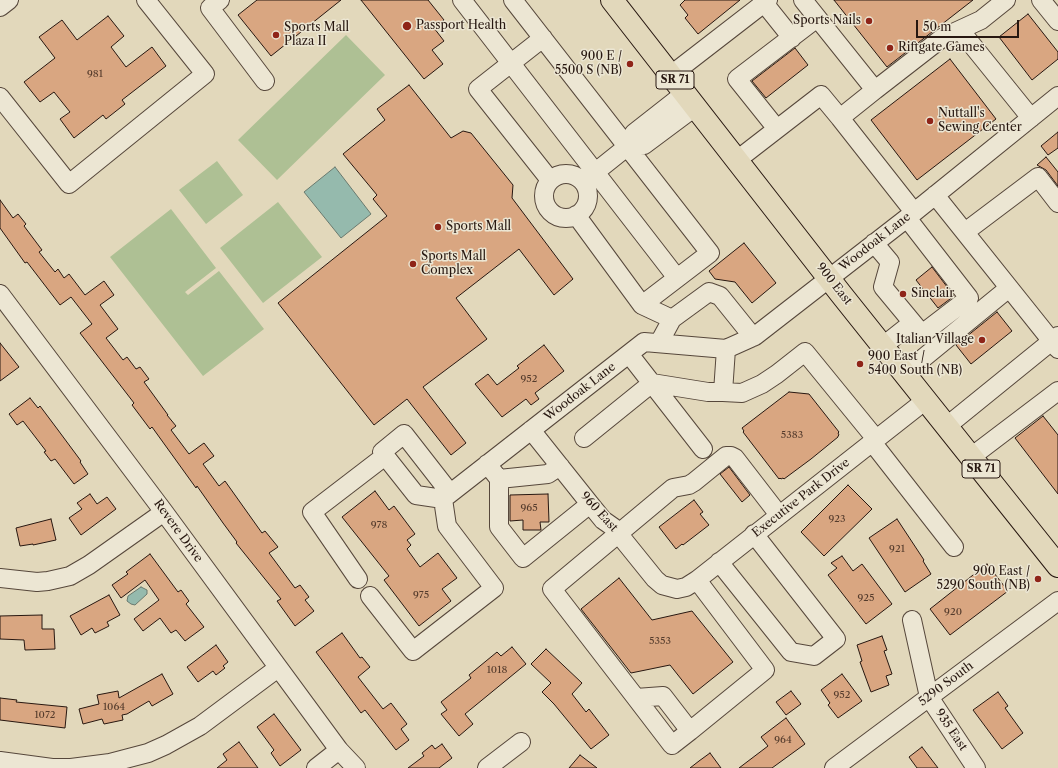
<!DOCTYPE html>
<html>
<head>
<meta charset="utf-8">
<style>
	body { margin:0 }
	#map { position:relative; width:1058px; height:768px; overflow:hidden; background:#e2d8bb; font-family:"Libre Caslon Text",serif }
	canvas { display:block }
	.scale { position:absolute; left:916px; top:20px; width:103px; height:18px; box-sizing:border-box; border:2px solid #271710; border-top:0; padding-left:5px; font-size:12px; line-height:14px; white-space:nowrap; color:#271710; -webkit-text-stroke:3px #ece6d3; paint-order:stroke }
</style>
</head>
<body>
<div id="map">
<canvas width="1058" height="768"></canvas>
<div class="scale">50 m</div>
</div>
<script>
const g = document.querySelector('canvas').getContext('2d');
g.lineJoin = 'round';
function fill(path, color) { g.fillStyle = color; g.fill(path, 'evenodd'); }
const toPath = rows => new Path2D(rows.map(r => 'M' + r).join(''));
function trace(path, color, width, dash) { g.strokeStyle = color; g.lineWidth = width; g.lineCap = dash ? 'butt' : 'round'; g.setLineDash(dash || []); g.stroke(path); }
function write(font, color, halo, rows, align = 'center') {
  g.font = font + ' "Libre Caslon Text",serif'; g.lineWidth = 3; g.setLineDash([]); g.textBaseline = 'middle'; g.strokeStyle = halo; g.fillStyle = color; for (const [text, x, y, turn = 0] of rows) {
    g.save(); g.translate(x, y); g.rotate((+turn || 0) * Math.PI / 180); g.textAlign = isNaN(turn) ? turn : align; if (halo) g.strokeText(text, 0, 0); g.fillText(text, 0, 0); g.restore();
  }
}
fill(toPath([
	[346,35,385,75,277,180,238,140],
	[217,161,243,195,206,224,179,190],
	[278,202,322,257,263,303,220,248],
	[171,209,216,268,185,292,188,295,219,271,264,329,203,376,110,257]
]), '#aec094');
const water = toPath([
	[335,167,371,214,341,238,304,192,335,167],
	[141,587,147,590,147,594,135,605,131,604,127,601,128,596,141,587]
]);
fill(water, '#95baad');
trace(water, '#69796e', 1);
const building = toPath([
	[257,0,341,0,271,56,238,15,257,0],
	[361,0,428,0,444,20,434,28,444,41,432,50,443,64,424,79,361,0],
	[685,0,740,0,698,34,685,18,688,15,680,5,685,0],
	[834,0,973,0,887,67,834,0],
	[1028,14,1058,52,1058,59,1032,80,999,37,1028,14],
	[108,16,124,36,111,47,126,67,152,47,166,66,122,100,125,104,106,119,103,115,74,138,60,119,70,112,54,92,40,102,24,82,55,58,39,37,62,20,77,40,108,16],
	[795,48,808,65,766,98,752,81,795,48],
	[950,59,996,119,917,180,871,120,950,59],
	[409,85,451,138,463,131,471,133,513,185,512,198,573,279,554,295,519,249,456,298,487,339,423,387,466,443,451,455,407,399,374,425,278,303,387,216,373,199,377,195,343,154,385,120,377,109,409,85],
	[1058,132,1058,148,1048,155,1041,146,1058,132],
	[1046,157,1058,172,1058,186,1046,170,1037,165,1046,157],
	[0,200,13,218,18,214,26,224,24,226,42,250,39,252,55,272,58,269,64,278,69,274,85,295,104,281,114,295,100,305,118,329,106,338,123,360,127,357,136,369,140,367,149,379,144,382,168,415,167,415,176,426,171,430,189,454,204,443,214,456,203,464,219,486,225,481,262,533,265,531,278,547,269,553,295,588,300,585,309,597,305,600,314,611,295,626,277,601,281,599,236,543,237,542,223,523,197,486,196,488,152,427,150,429,132,405,134,403,80,333,92,324,71,297,60,305,27,262,25,263,0,228,0,200],
	[744,243,776,283,752,303,735,282,715,279,709,271,744,243],
	[932,267,954,296,938,308,916,280,932,267],
	[997,312,1012,331,971,364,956,345,997,312],
	[0,343,19,367,0,381,0,343],
	[544,345,564,371,535,393,539,399,531,405,526,399,502,417,475,384,488,374,497,385,519,368,517,366,544,345],
	[789,392,809,394,839,432,838,433,839,435,838,436,838,437,811,459,784,479,783,478,781,479,780,478,779,479,743,432,744,431,742,428,789,392],
	[30,398,38,408,40,406,58,430,81,461,80,462,88,474,74,484,55,459,51,461,44,452,46,451,23,421,17,425,9,414,30,398],
	[1043,416,1058,435,1058,494,1015,438,1043,416],
	[729,467,750,495,742,502,720,474,729,467],
	[848,485,872,509,824,556,801,532,848,485],
	[375,491,389,510,394,506,415,534,407,540,411,545,407,549,420,567,438,553,457,578,442,589,451,601,419,626,384,580,389,576,342,517,375,491],
	[90,494,97,504,107,497,116,509,81,535,69,518,82,509,77,503,90,494],
	[548,494,549,522,540,522,541,530,523,530,523,520,510,521,510,495,548,494],
	[694,500,703,512,700,514,709,525,683,545,682,544,676,549,659,527,694,500],
	[51,519,56,540,33,545,33,544,20,546,16,528,51,519],
	[897,519,924,560,923,561,931,574,905,592,869,538,897,519],
	[150,554,178,592,181,590,189,601,186,604,204,627,185,641,176,630,171,633,160,618,143,631,134,619,159,600,145,580,121,598,112,585,128,574,126,572,150,554],
	[842,556,853,571,862,564,892,604,866,624,828,575,837,568,831,563,842,556],
	[987,564,1008,591,950,635,930,609,987,564],
	[619,578,652,620,692,611,733,662,693,694,670,665,631,673,581,609,619,578],
	[109,595,120,615,107,622,109,626,95,633,92,628,81,635,70,616,109,595],
	[42,615,42,629,54,629,55,649,25,650,24,640,0,639,0,616,42,615],
	[342,633,360,658,362,657,370,667,358,677,383,709,391,703,407,724,401,729,409,740,396,750,365,710,361,713,316,652,342,633],
	[882,636,887,650,884,651,892,674,886,676,889,685,871,692,860,662,862,661,857,645,882,636],
	[216,645,228,662,223,666,225,668,216,675,213,671,198,682,187,667,216,645],
	[512,647,526,664,465,714,473,724,459,736,441,714,447,710,441,702,471,678,469,675,497,652,501,656,512,647],
	[546,649,582,683,572,694,586,712,589,709,609,735,591,749,554,704,542,692,551,683,531,664,546,649],
	[162,674,173,694,152,706,149,701,127,714,122,715,123,720,104,724,102,719,83,724,79,709,99,704,97,695,118,691,119,698,162,674],
	[842,674,862,701,838,718,828,705,830,703,821,690,842,674],
	[791,691,801,704,786,715,776,702,791,691],
	[998,692,1008,706,1005,708,1023,733,1002,749,973,710,998,692],
	[0,698,17,700,16,702,67,707,65,728,0,720,0,698],
	[274,714,301,750,280,766,271,753,274,750,257,727,274,714],
	[786,718,805,744,772,768,739,768,768,746,761,737,786,718],
	[239,742,258,768,217,768,227,760,223,754,239,742],
	[442,744,452,758,439,768,408,768,424,756,422,753,432,745,435,749,442,744],
	[922,747,938,768,917,768,909,757,922,747],
	[710,753,721,768,690,768,699,761,710,753],
	[580,755,597,768,569,768,580,755]
]);
fill(building, '#d9a681');
trace(building, '#271710', 1);
const minor = toPath([
	[220,0,210,8,265,81],
	[462,0,677,278],
	[513,0,710,253,642,305,576,215],
	[803,0,875,90,840,118,914,212],
	[1041,0,1058,21],
	[764,3,792,38],
	[0,7,9,0],
	[960,30,1031,118],
	[543,38,478,89,550,180],
	[671,75,768,0],
	[875,90,942,38,981,20,1006,0],
	[0,97,69,184,205,74,146,0],
	[777,129,737,79,817,18],
	[628,146,644,145,695,107],
	[737,160,821,95,840,118],
	'544 196a22 22 0 1 1 44 0a22 22 0 1 1-44 0Z',
	[583,182,628,146,634,133,685,93],
	[935,195,1058,349],
	[965,232,1038,177,1058,203],
	[874,243,890,262,883,287,922,334,969,298,907,218],
	[0,294,164,512,339,750,356,768],
	[642,305,672,319],
	[659,343,672,319,709,292,720,296,753,337],
	[883,346,912,323],
	[726,349,723,392,742,393,762,384,777,374,805,352,876,439],
	[629,354,703,449],
	[905,373,1009,288],
	[947,426,1058,336],
	[531,430,590,504,603,520,613,527,655,579,662,585,677,589,686,587,697,580,926,400],
	[584,438,652,383,708,392,723,392],
	[872,442,954,547],
	[971,457,1058,391],
	[487,464,499,479,499,527,523,558,590,504],
	[499,479,548,474,560,466],
	[443,499,644,342,726,349,755,336,907,218,1058,96],
	[443,499,416,495,382,452,404,434,450,493],
	[719,562,791,652,814,656,836,639,754,534],
	[0,578,37,582,48,581,70,576,89,565,164,512],
	[358,579,312,512,385,456],
	[697,580,765,670,690,731,663,696,636,698,552,589,673,488,689,485,694,482,726,456,731,456,735,458,779,515],
	[370,596,413,651,494,588,447,526,443,499],
	[912,620,929,697,976,768],
	[636,698,672,745,690,731],
	[0,761,52,768,71,768,110,763,148,753,166,745,200,726,278,668],
	[316,768,339,750],
	[487,768,521,742],
	[834,768,1058,601]
]);
const major = toPath([
	[612,0,841,294,1058,566]
]);
trace(minor, '#56473b', 20);
trace(major, '#271710', 24);
trace(minor, '#ece6d3', 18);
trace(major, '#e2d8bb', 22);
for (const [x, y, r, color] of [
	[869,21,4,"#8f2418"],
	[407,26,5,"#8f2418"],
	[276,35,4,"#8f2418"],
	[890,48,4,"#8f2418"],
	[630,64,4,"#8f2418"],
	[930,121,4,"#8f2418"],
	[438,227,4,"#8f2418"],
	[413,264,4,"#8f2418"],
	[903,294,4,"#8f2418"],
	[982,340,4,"#8f2418"],
	[860,364,4,"#8f2418"],
	[1038,579,4,"#8f2418"]
]) { const dot = new Path2D(); dot.arc(x, y, r, 0, 2 * Math.PI); g.fillStyle = color; g.fill(dot); trace(dot, '#ece6d3', 1.5); }
write('10px', '#543b2c', null, [
	["981",95,74],
	["952",529,379],
	["5383",792,435],
	["965",529,508],
	["923",837,519],
	["978",379,525],
	["921",897,549],
	["975",421,595],
	["925",866,598],
	["920",953,612],
	["5353",660,641],
	["1018",497,670],
	["952",842,695],
	["1064",114,707],
	["1072",45,715],
	["964",783,740]
]);
for (const [x, y, w] of [
	[675,80,38],
	[981,469,38]
]) { const box = new Path2D(); box.roundRect(x - w / 2, y - 9, w, 18, 3); g.fillStyle = '#ece6d3'; g.fill(box); trace(box, '#271710', 1); }
write('bold 11px', '#271710', null, [
	["SR 71",675,80],
	["SR 71",981,469]
]);
write('12px', '#271710', '#ece6d3', [
	["Sports Nails",861,21,"right"],
	["Passport Health",416,26],
	["Sports Mall",284,28],
	["Plaza II",284,42],
	["Riftgate Games",898,48],
	["900 E /",622,57,"right"],
	["5500 S (NB)",622,71,"right"],
	["Nuttall's",938,114],
	["Sewing Center",938,128],
	["Sports Mall",446,227],
	["Sports Mall",421,257],
	["Complex",421,271],
	["Sinclair",911,294],
	["Italian Village",974,340,"right"],
	["900 East /",868,357],
	["5400 South (NB)",868,371],
	["900 East /",1030,572,"right"],
	["5290 South (NB)",1030,586,"right"]
], 'left');
write('12px', '#271710', '#ece6d3', [
	["Woodoak Lane",875,242,-38],
	["900 East",834,284,52],
	["Woodoak Lane",580,392,-38],
	["Executive Park Drive",801,498,-38],
	["960 East",599,512,48],
	["Revere Drive",178,531,54],
	["5290 South",946,684,-37],
	["935 East",951,730,56]
]);
</script>
</body>
</html>
